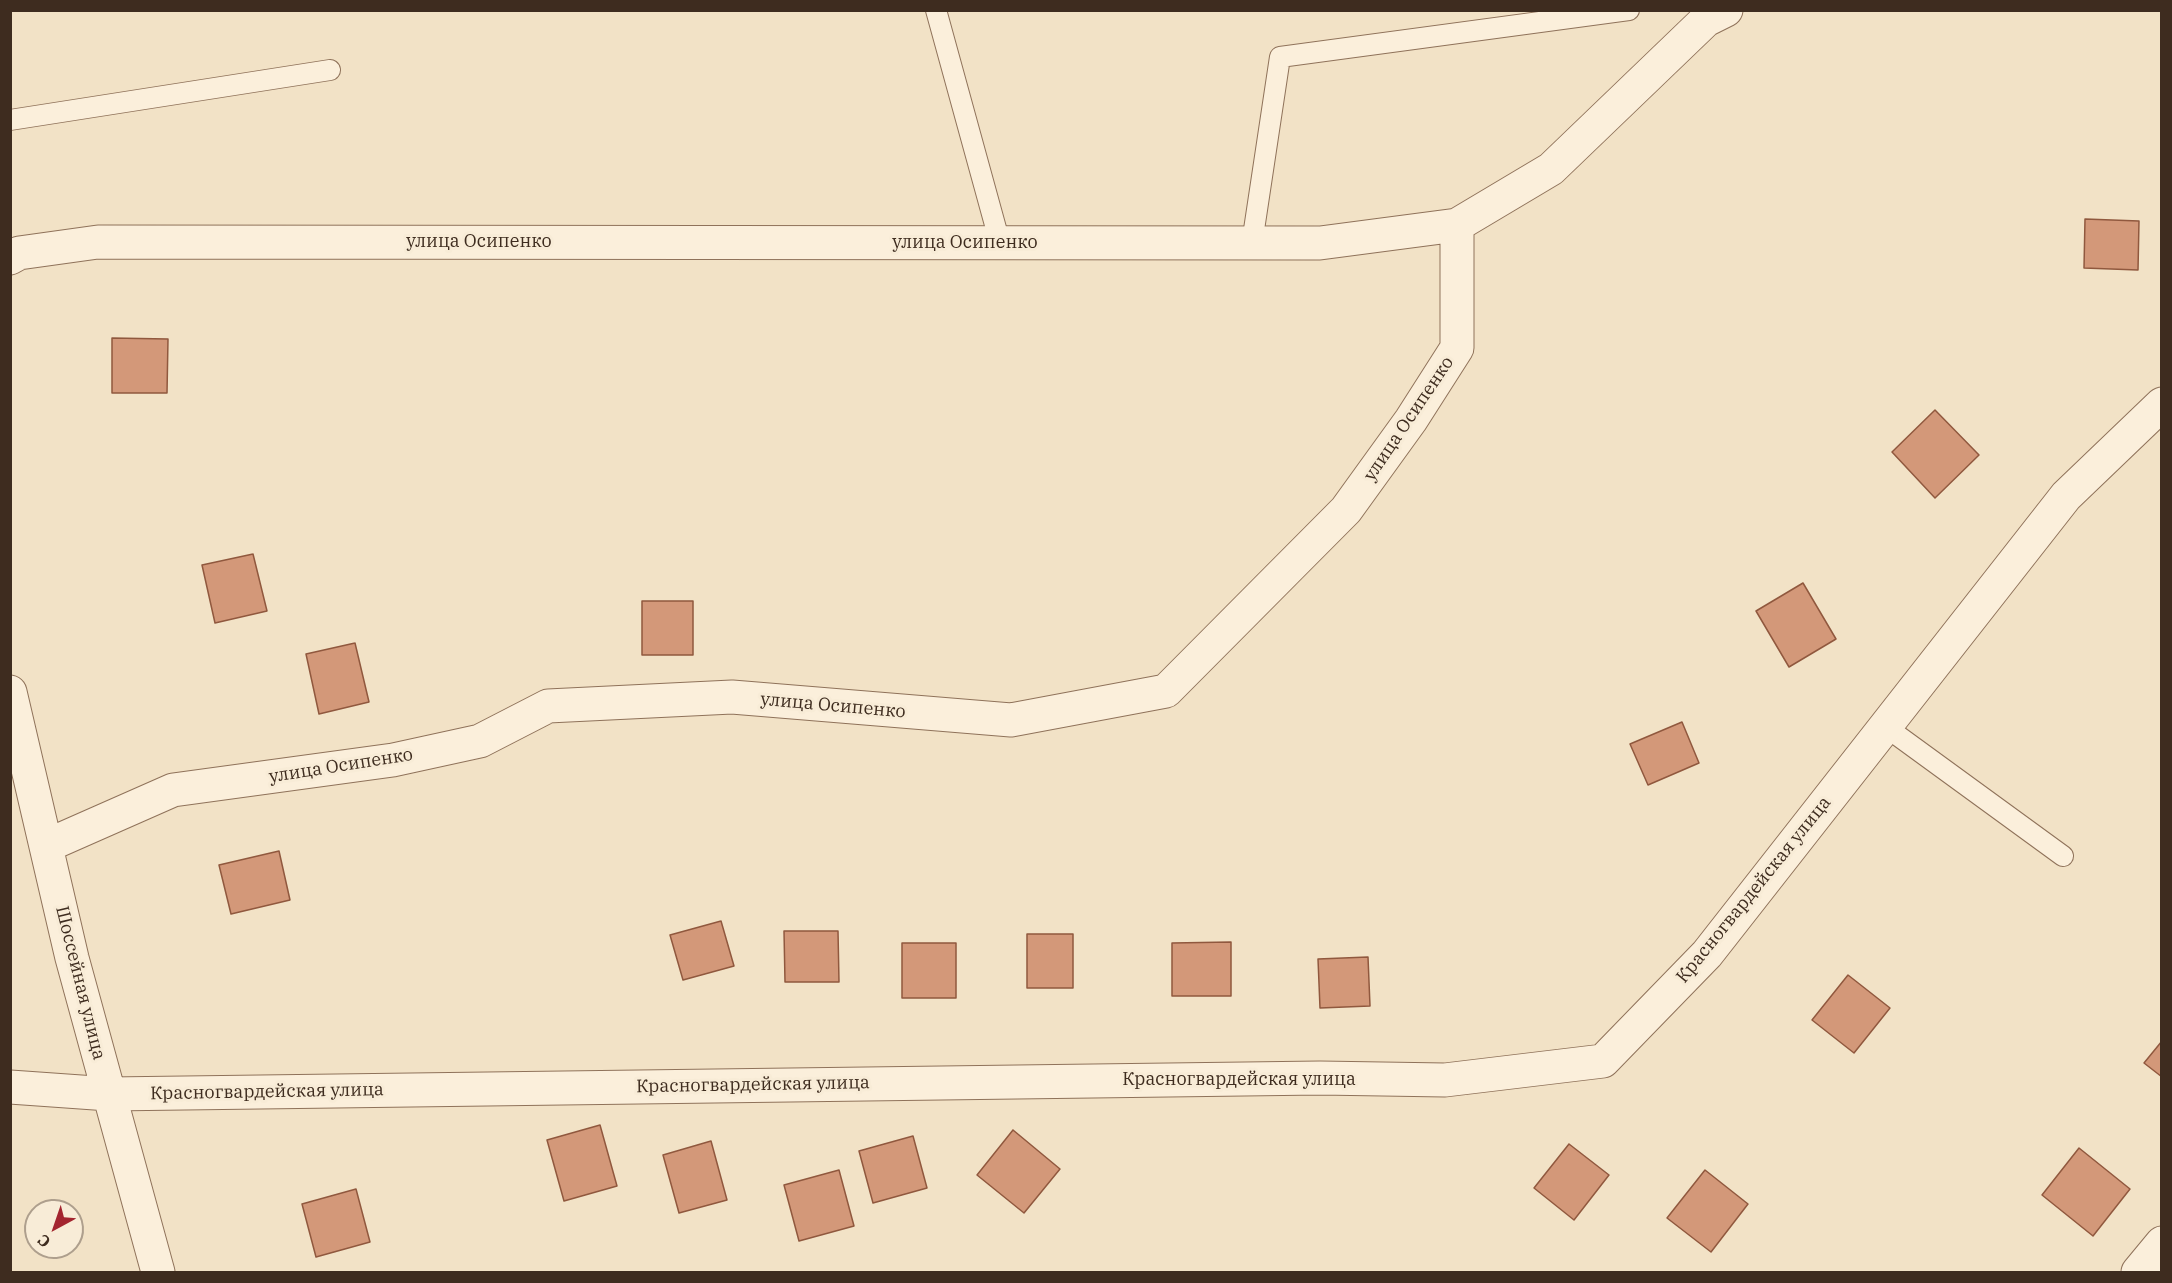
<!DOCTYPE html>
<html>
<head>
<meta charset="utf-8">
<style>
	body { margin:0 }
	#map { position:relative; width:2172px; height:1283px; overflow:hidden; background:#f2e2c6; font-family:"IBM Plex Serif",serif }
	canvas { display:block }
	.frame { position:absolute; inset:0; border:12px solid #3e2c1f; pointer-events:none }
	.north { position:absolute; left:24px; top:1199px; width:60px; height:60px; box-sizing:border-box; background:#f8ecd7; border:2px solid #ae9f8d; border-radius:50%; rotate:220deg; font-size:16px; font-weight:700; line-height:24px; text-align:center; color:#3e2c1f }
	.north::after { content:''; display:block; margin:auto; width:21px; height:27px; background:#a3252f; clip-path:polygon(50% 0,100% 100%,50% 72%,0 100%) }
</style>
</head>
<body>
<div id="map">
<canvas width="2172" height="1283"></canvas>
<div class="frame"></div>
<div class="north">С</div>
</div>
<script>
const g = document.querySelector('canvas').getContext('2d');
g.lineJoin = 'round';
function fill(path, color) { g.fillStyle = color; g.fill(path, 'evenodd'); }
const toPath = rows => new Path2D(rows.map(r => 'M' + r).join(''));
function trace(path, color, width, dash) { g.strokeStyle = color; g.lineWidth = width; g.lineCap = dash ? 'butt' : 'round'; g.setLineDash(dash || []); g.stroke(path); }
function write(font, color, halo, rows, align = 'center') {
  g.font = font + ' "IBM Plex Serif",serif'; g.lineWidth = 6; g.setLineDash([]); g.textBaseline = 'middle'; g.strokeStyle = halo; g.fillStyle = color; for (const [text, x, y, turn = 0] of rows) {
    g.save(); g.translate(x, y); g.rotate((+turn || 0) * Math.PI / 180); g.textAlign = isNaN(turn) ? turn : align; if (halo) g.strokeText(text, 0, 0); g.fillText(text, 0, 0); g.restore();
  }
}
const building = toPath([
	[2085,219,2139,221,2138,270,2084,268,2085,219],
	[112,338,168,339,167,393,112,393,112,338],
	[1935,410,1979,455,1935,498,1892,452,1935,410],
	[253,554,267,611,215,623,202,565,253,554],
	[1803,583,1836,639,1789,667,1756,611,1803,583],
	[642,601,693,601,693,655,642,655,642,601],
	[355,643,369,702,319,714,306,654,355,643],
	[1682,722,1699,763,1648,785,1630,744,1682,722],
	[279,851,290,900,231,914,219,865,279,851],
	[721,921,734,966,683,980,670,935,721,921],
	[784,931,838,931,839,982,785,982,784,931],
	[1027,934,1073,934,1073,988,1027,988,1027,934],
	[1231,942,1231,996,1172,996,1172,943,1231,942],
	[902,943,956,943,956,998,902,998,902,943],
	[1368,957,1370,1006,1320,1008,1318,959,1368,957],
	[1848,975,1890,1008,1854,1053,1812,1020,1848,975],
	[2162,1041,2162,1077,2144,1063,2162,1041],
	[600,1125,617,1186,564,1201,547,1140,600,1125],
	[1013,1130,1060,1169,1024,1213,977,1175,1013,1130],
	[913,1136,927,1188,873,1203,859,1151,913,1136],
	[711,1141,727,1200,679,1213,663,1155,711,1141],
	[1569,1144,1609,1175,1574,1220,1534,1188,1569,1144],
	[2079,1148,2130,1189,2093,1236,2042,1195,2079,1148],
	[839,1170,854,1226,799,1241,784,1185,839,1170],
	[1705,1170,1748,1204,1711,1252,1667,1218,1705,1170],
	[356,1189,370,1242,316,1257,302,1204,356,1189]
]);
fill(building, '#d39879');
trace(building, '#90583e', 1.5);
const lane = toPath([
	[936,10,1000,243],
	[10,120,330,70],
	[1252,243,1280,57,1629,10],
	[1886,727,2063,856]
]);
const street = toPath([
	[10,258,19,253,98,242,1320,243,1457,225,1551,169,1706,20,1726,10],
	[10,692,72,958,158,1272],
	[46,846,173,790,393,760,480,741,548,706,732,697,1011,720,1166,691,1346,510,1411,420,1457,348,1457,225],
	[10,1087,109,1094,1320,1078,1445,1080,1603,1061,1707,954,2066,496,2162,404],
	[2138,1272,2162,1243]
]);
trace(lane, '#8f725a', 22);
trace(street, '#8f725a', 35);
trace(lane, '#fbefdb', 20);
trace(street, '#fbefdb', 33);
write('18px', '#3e2c1f', '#f8ecd7', [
	["улица Осипенко",479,242],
	["улица Осипенко",965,243],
	["улица Осипенко",1409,419,-56],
	["улица Осипенко",833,706,5],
	["улица Осипенко",341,766,-9],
	["Красногвардейская улица",1754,890,-51],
	["Шоссейная улица",80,983,76],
	["Красногвардейская улица",1239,1080],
	["Красногвардейская улица",753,1085,-1],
	["Красногвардейская улица",267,1092,-1]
]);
</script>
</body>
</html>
